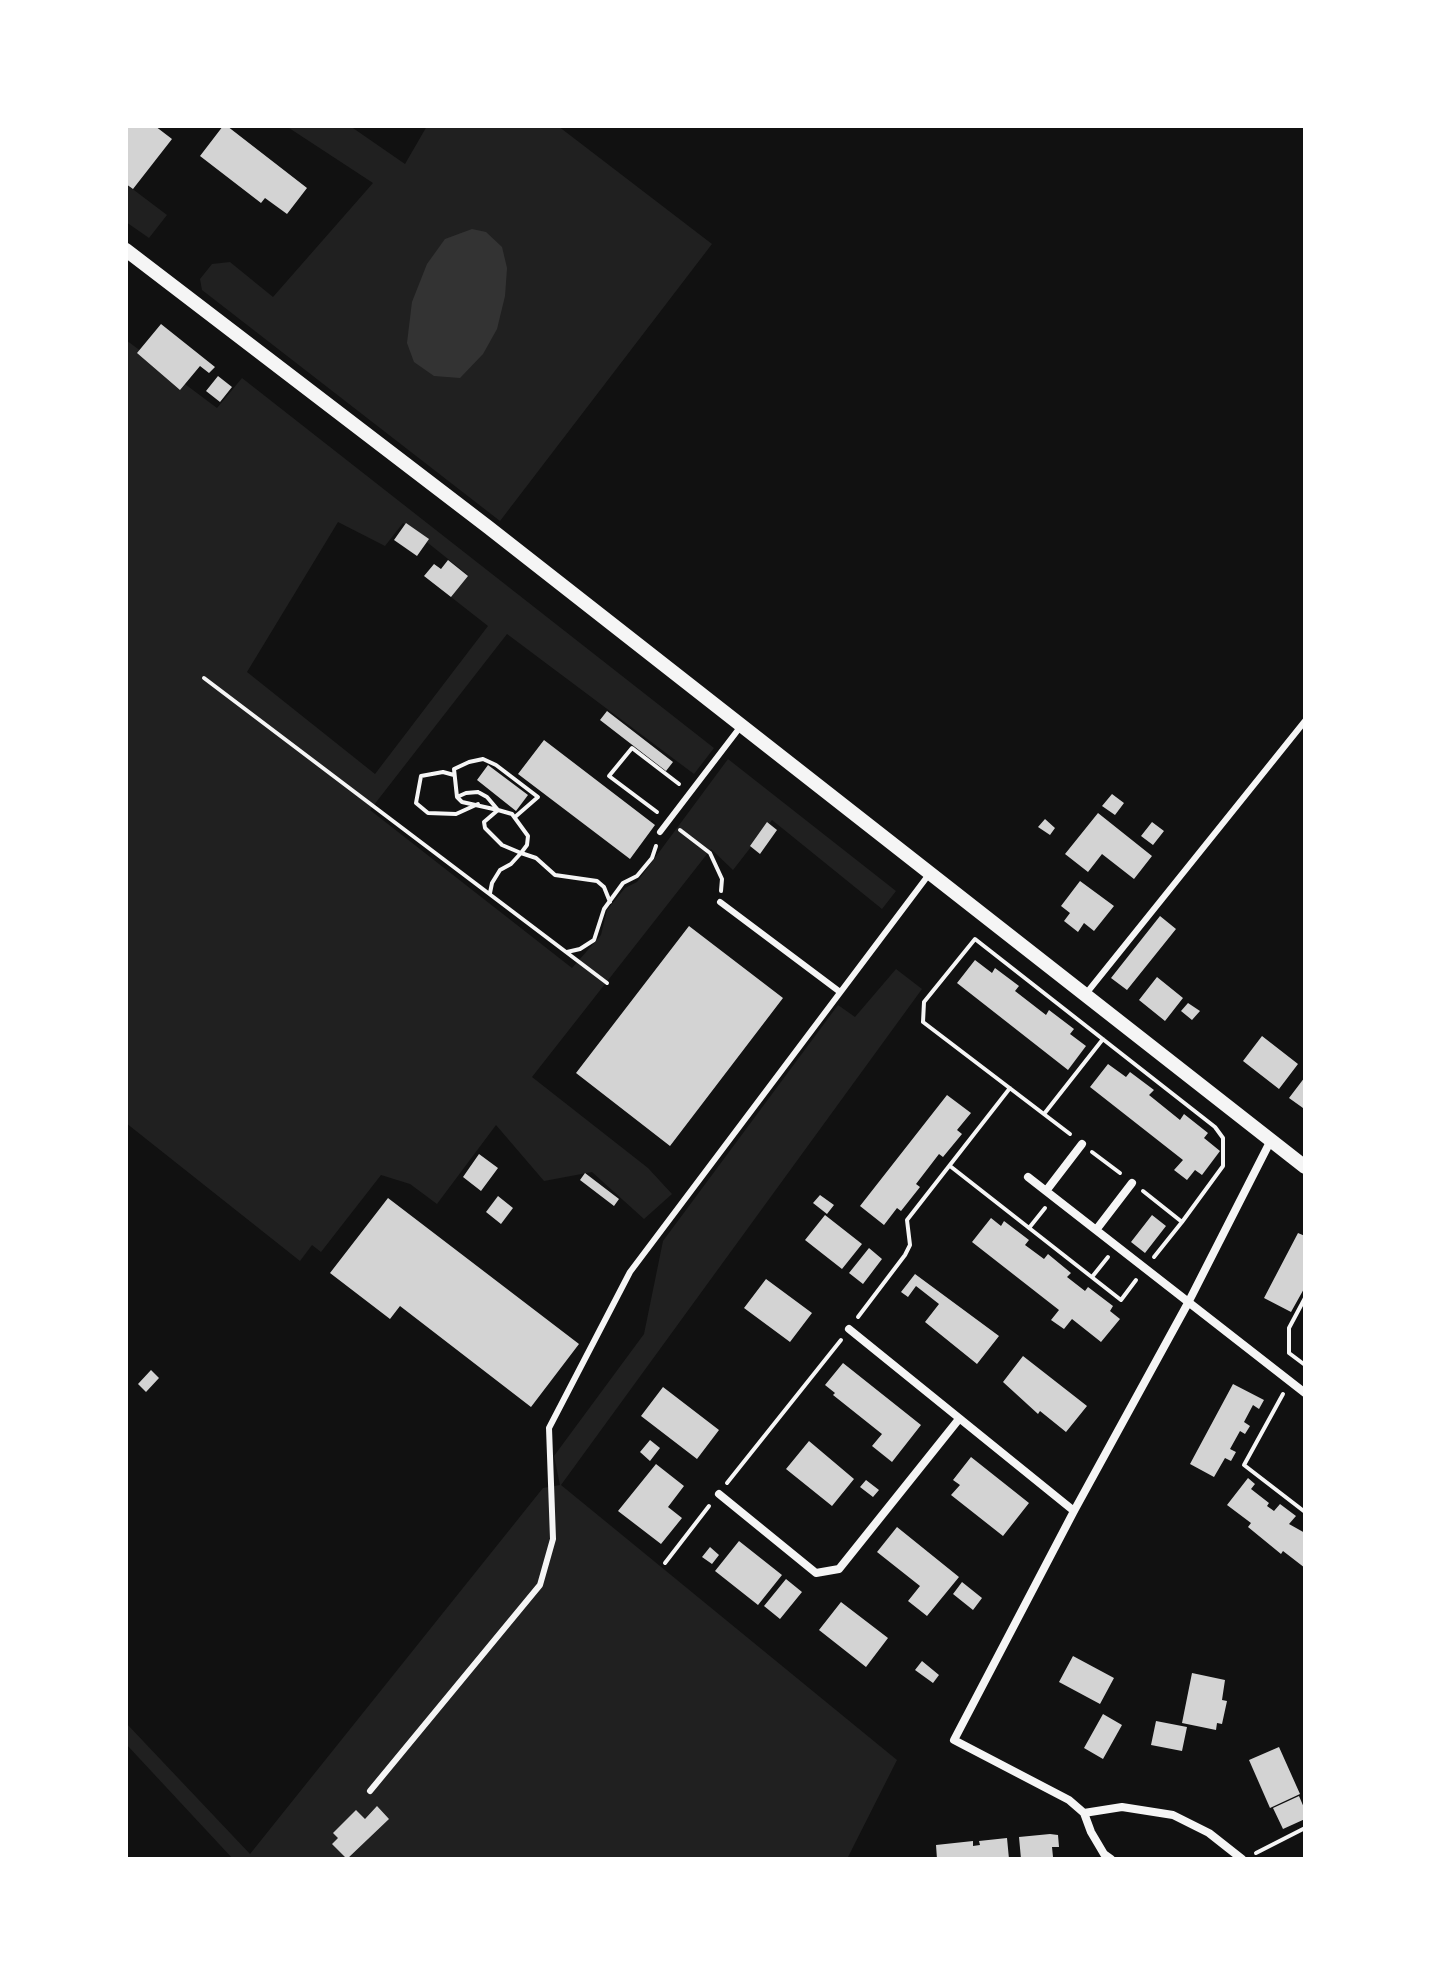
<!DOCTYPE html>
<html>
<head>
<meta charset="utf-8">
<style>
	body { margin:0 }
	#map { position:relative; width:1431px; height:1985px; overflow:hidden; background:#111; font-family:"Public Sans",sans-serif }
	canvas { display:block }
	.frame { position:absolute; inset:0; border:128px solid #fff; pointer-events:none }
</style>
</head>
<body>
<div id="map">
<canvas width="1431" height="1985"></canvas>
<div class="frame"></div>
</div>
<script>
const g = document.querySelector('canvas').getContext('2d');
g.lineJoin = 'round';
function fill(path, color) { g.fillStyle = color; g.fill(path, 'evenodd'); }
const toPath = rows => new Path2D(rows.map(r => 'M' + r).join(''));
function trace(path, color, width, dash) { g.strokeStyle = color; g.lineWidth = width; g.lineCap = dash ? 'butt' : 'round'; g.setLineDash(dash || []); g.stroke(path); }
fill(toPath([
	[286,126,350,126,405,164,427,126,558,126,712,244,500,521,202,290,200,279,212,264,230,262,273,297,373,183],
	[126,184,167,215,149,238,126,222],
	[126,340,217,408,242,378,714,748,694,774,507,634,370,810,572,968,601,935,607,910,625,888,637,882,728,759,896,891,882,909,772,820,733,870,711,849,532,1077,648,1168,672,1194,644,1219,592,1172,544,1181,496,1125,437,1204,410,1184,381,1175,321,1252,312,1245,300,1261,126,1123],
	[338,522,385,546,403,523,468,575,451,597,488,626,375,774,247,672],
	[896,969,922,989,561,1485,897,1760,847,1859,233,1859,126,1744,126,1723,250,1854,543,1488,560,1485,554,1456,644,1334,663,1241,838,1005,855,1017]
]), '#202020');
fill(toPath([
	[472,229,486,232,502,247,507,268,505,296,497,329,483,354,460,378,434,376,414,362,407,343,412,302,427,264,445,239]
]), '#333');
fill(toPath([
	[126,126,155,126,172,139,133,189,126,184],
	[223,126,227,126,307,188,287,214,265,198,261,203,200,156],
	[161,324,215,367,209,373,200,366,180,390,137,353],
	[218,376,232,387,220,402,206,391],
	[406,523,429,539,417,556,394,540],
	[448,560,468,576,451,597,424,576,434,564,441,569],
	[607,711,673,762,666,771,600,720],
	[544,740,655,825,630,859,518,774],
	[488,765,528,795,516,811,477,780],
	[1112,794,1124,803,1115,815,1102,806],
	[1098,813,1152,856,1134,879,1102,854,1088,872,1065,854],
	[1045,819,1055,828,1050,835,1038,827],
	[767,822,777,830,760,854,750,846],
	[1152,822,1164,831,1153,845,1141,836],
	[1080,881,1114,906,1094,931,1084,923,1078,932,1064,921,1070,913,1061,906],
	[1160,916,1176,929,1127,990,1111,978],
	[689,926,783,998,670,1146,576,1073],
	[975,960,992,973,995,968,1019,986,1015,991,1046,1015,1049,1010,1074,1029,1070,1034,1086,1046,1068,1070,957,983],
	[1157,977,1183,998,1165,1021,1139,1000],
	[1188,1003,1200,1011,1192,1020,1181,1011],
	[1262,1036,1298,1064,1279,1089,1243,1061],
	[1108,1064,1126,1077,1130,1072,1154,1090,1149,1095,1180,1120,1184,1114,1208,1133,1204,1138,1220,1151,1202,1175,1195,1170,1187,1180,1174,1170,1183,1160,1090,1087],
	[1305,1077,1305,1104,1303,1108,1289,1098],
	[947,1095,971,1113,957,1130,962,1134,943,1157,939,1154,916,1184,920,1187,901,1211,897,1208,884,1225,860,1206],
	[479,1154,498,1168,481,1191,463,1177],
	[585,1173,619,1199,614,1206,580,1180],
	[820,1195,834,1205,827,1214,813,1203],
	[498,1196,513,1208,501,1224,486,1212],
	[388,1198,579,1344,531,1407,400,1306,390,1319,330,1273],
	[825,1215,862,1244,842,1269,805,1240],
	[1152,1215,1166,1226,1145,1253,1131,1242],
	[991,1218,1001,1226,1004,1221,1029,1240,1025,1245,1044,1259,1048,1254,1071,1273,1067,1277,1085,1291,1088,1287,1113,1306,1110,1311,1120,1319,1101,1342,1072,1319,1064,1329,1051,1320,1059,1310,972,1242],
	[1298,1233,1305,1236,1305,1287,1291,1312,1264,1298],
	[869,1248,882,1259,863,1284,849,1273],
	[915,1274,999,1336,977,1364,925,1322,939,1304,916,1286,908,1297,901,1292],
	[766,1279,812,1313,790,1342,744,1308],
	[1023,1356,1087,1406,1066,1432,1040,1411,1038,1414,1003,1382],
	[843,1363,921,1425,892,1462,872,1446,882,1434,833,1395,835,1393,825,1385],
	[151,1370,159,1378,146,1392,138,1384],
	[1233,1384,1264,1400,1259,1409,1253,1405,1244,1422,1250,1426,1245,1434,1240,1431,1230,1449,1236,1452,1231,1461,1225,1458,1214,1477,1190,1464],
	[663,1387,719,1430,697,1459,641,1416],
	[650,1440,660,1448,650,1461,640,1452],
	[809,1441,854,1479,832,1506,786,1469],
	[971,1457,1029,1503,1003,1536,951,1495,960,1485,953,1480],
	[656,1464,684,1486,668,1507,682,1518,661,1544,618,1511],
	[1248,1478,1255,1484,1251,1489,1269,1503,1267,1506,1274,1511,1280,1504,1296,1516,1289,1524,1305,1533,1305,1568,1283,1551,1281,1554,1248,1527,1251,1523,1227,1505],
	[866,1480,879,1490,873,1497,860,1487],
	[897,1527,959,1577,927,1616,908,1601,920,1586,877,1552],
	[739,1541,782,1575,758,1605,715,1571],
	[710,1547,719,1555,712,1564,702,1557],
	[786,1579,802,1592,780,1619,764,1606],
	[962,1582,982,1598,973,1610,953,1594],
	[841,1602,888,1638,866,1667,819,1630],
	[1073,1656,1114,1678,1100,1704,1059,1682],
	[922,1661,939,1675,933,1683,915,1670],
	[1192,1673,1225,1680,1222,1700,1227,1701,1222,1724,1217,1723,1216,1730,1182,1723],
	[1103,1714,1122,1725,1103,1759,1084,1748],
	[1156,1721,1187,1727,1182,1751,1151,1745],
	[1279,1747,1300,1794,1270,1808,1249,1760],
	[1299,1796,1305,1810,1305,1819,1283,1829,1273,1808],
	[377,1806,389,1819,347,1859,332,1844,338,1838,333,1833,356,1810,365,1819],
	[1050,1834,1058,1835,1059,1847,1052,1847,1053,1857,1021,1859,1019,1837],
	[1007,1838,1009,1859,937,1859,936,1845,973,1841,973,1846,980,1845,979,1841]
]), '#d3d3d3');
trace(toPath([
	[204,678,607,983],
	[454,775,443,772,421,776,416,803,428,813,456,814,478,804],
	[478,792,487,797,498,810,462,802,457,797,466,793,478,792],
	[457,797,454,769,469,762,483,759,496,765,538,797,515,817],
	[498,810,512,814,528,836,527,845,521,853,502,845,485,828,484,822,498,810],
	[657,812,609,776,632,748,679,784],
	[680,830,710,853,722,879,721,891],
	[490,893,492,883,500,870,511,864,521,853,536,858,555,875,597,881,604,887,610,902],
	[567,952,580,949,594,940,604,909,623,883,637,876,652,858,656,846],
	[1044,1114,1103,1039],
	[1070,1134,923,1022,924,1002,975,939,1215,1127,1223,1138,1223,1166,1182,1222],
	[1092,1152,1120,1173],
	[950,1166,1121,1300,1136,1280],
	[1143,1191,1182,1222,1154,1257],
	[1029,1228,1045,1208],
	[1092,1277,1108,1257],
	[1305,1298,1289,1328,1289,1353,1305,1365],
	[858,1317,905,1255,910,1245,907,1220,1010,1088],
	[1283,1394,1244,1465,1305,1512],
	[727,1483,841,1340],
	[665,1563,709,1506],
	[1256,1853,1305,1828]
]), '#f5f5f5', 4);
trace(toPath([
	[660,832,741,726],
	[720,902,840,992],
	[1085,995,1305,721],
	[370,1791,540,1585,553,1539,549,1428,630,1272,930,873]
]), '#f5f5f5', 6);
trace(toPath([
	[1028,1177,1305,1393],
	[1046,1191,1082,1144],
	[1096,1230,1132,1183],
	[849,1329,1074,1511],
	[719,1494,816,1573,839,1569,959,1419],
	[1084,1813,1122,1807,1173,1815,1209,1833,1242,1859],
	[1111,1859,1104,1854,1091,1832,1084,1813,1069,1800,954,1740,1074,1511,1188,1303,1271,1140]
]), '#f5f5f5', 8);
trace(toPath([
	[126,250,488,527,1305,1167]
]), '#f5f5f5', 14);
</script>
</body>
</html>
